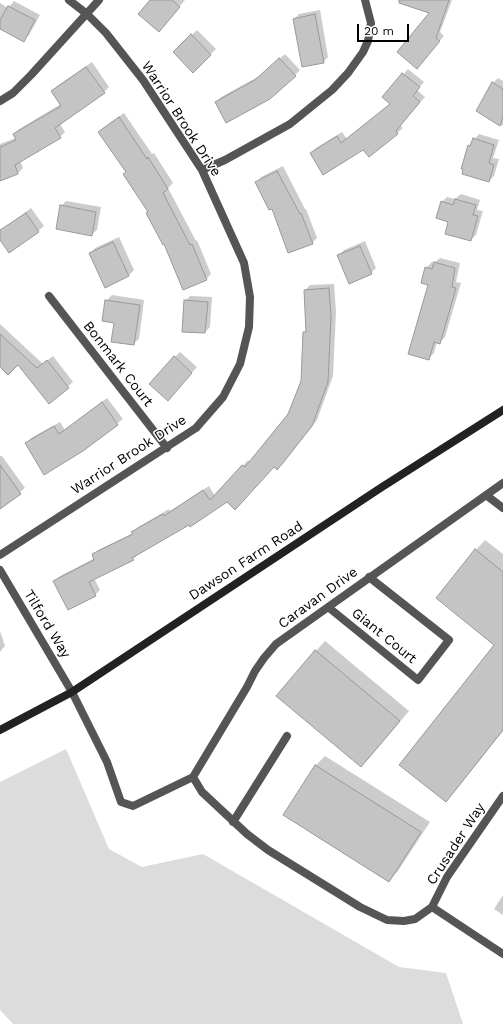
<!DOCTYPE html>
<html>
<head>
<meta charset="utf-8">
<style>
	body { margin:0 }
	#map { position:relative; width:503px; height:1024px; overflow:hidden; background:#fff; font-family:"Work Sans",sans-serif }
	canvas { display:block }
	.scale { position:absolute; left:357px; top:24px; width:52px; height:18px; box-sizing:border-box; border:2px solid #000; border-top:0; padding-left:5px; font-size:12px; line-height:14px; white-space:nowrap; color:#000; -webkit-text-stroke:3px #fff; paint-order:stroke }
</style>
</head>
<body>
<div id="map">
<canvas width="503" height="1024"></canvas>
<div class="scale">20 m</div>
</div>
<script>
const g = document.querySelector('canvas').getContext('2d');
g.lineJoin = 'round';
function fill(path, color) { g.fillStyle = color; g.fill(path, 'evenodd'); }
const toPath = rows => new Path2D(rows.map(r => 'M' + r).join(''));
function trace(path, color, width, dash) { g.strokeStyle = color; g.lineWidth = width; g.lineCap = dash ? 'butt' : 'round'; g.setLineDash(dash || []); g.stroke(path); }
function write(font, color, halo, rows, align = 'center') {
  g.font = font + ' "Work Sans",sans-serif'; g.lineWidth = 3; g.setLineDash([]); g.textBaseline = 'middle'; g.strokeStyle = halo; g.fillStyle = color; for (const [text, x, y, turn = 0] of rows) {
    g.save(); g.translate(x, y); g.rotate((+turn || 0) * Math.PI / 180); g.textAlign = isNaN(turn) ? turn : align; if (halo) g.strokeText(text, 0, 0); g.fillText(text, 0, 0); g.restore();
  }
}
fill(toPath([
	[66,749,109,849,142,867,203,854,399,967,446,973,463,1024,13,1024,0,1010,0,782]
]), '#dcdcdc');
fill(toPath([
	[152,0,185,0,164,25],
	[425,0,452,0,440,32,444,36,422,62,431,12],
	[14,1,40,15,29,35,23,40,0,28,0,3,8,8],
	[320,10,328,57,323,62,294,19,299,14],
	[197,30,216,49,193,72,174,52],
	[285,54,300,70,295,75,216,102,221,97,261,75],
	[92,62,109,87,104,92,60,124,65,132,60,137,20,161,23,168,18,173,0,180,0,144,16,138,14,134,19,129,61,104,52,92,57,86],
	[408,69,424,82,417,90,425,97,400,125,403,128,397,133,369,156,364,149,311,153,316,148,342,132,347,139,391,103,384,97],
	[498,78,503,81,503,126,477,111,493,83],
	[124,113,152,154,154,153,173,183,168,188,196,241,197,240,211,274,206,279,164,243,126,172,99,132,104,127],
	[479,134,499,140,493,158,499,159,494,176,489,181,462,168,469,146],
	[283,166,305,209,306,209,317,238,312,243,272,208,256,183,261,177],
	[461,194,480,200,477,210,483,211,476,235,470,240,449,221,442,202,447,197,455,199],
	[66,201,101,207,97,230,91,235,61,206],
	[31,208,44,226,38,231,9,251,0,238,0,231],
	[119,237,134,270,129,275,105,286,90,254,95,248],
	[365,241,376,268,371,273,339,255,344,250],
	[440,258,460,263,456,282,461,283,445,337,440,342,437,342,434,353,429,358,429,284,426,268,432,262,434,263],
	[334,284,336,311,333,376,317,420,282,464,274,466,227,501,138,554,133,559,94,578,100,590,95,595,55,581,60,576,95,558,93,555,98,550,133,533,138,527,169,509,170,511,209,486,215,496,248,460,250,462,289,414,302,381,304,333,307,329,305,290,310,285],
	[112,295,144,300,139,339,133,344,115,322,106,301],
	[190,296,212,297,210,327,205,332,185,301],
	[0,324,43,364,53,356,73,382,49,402,18,364,0,366],
	[180,352,197,367,173,394,175,357],
	[107,398,123,419,83,450,26,444,31,438,60,422,65,430],
	[0,456,2,456,25,488,0,508],
	[485,540,503,554,503,731,455,791,446,801,496,645,476,550],
	[0,631,5,646,0,652],
	[325,641,409,711,371,756,361,766,316,651],
	[325,756,430,822,398,871,389,880,315,766],
	[503,895,503,915,494,909]
]), '#0003');
const building = toPath([
	[150,0,172,0,180,7,159,32,138,14,150,0],
	[399,0,449,0,436,38,440,41,417,69,397,52,429,13,399,3,399,0],
	[8,6,35,20,24,42,0,29,0,20,8,6],
	[315,14,324,63,302,67,293,19,315,14],
	[191,34,211,55,193,73,173,52,191,34],
	[279,58,296,76,270,99,226,123,215,102,255,80,279,58],
	[86,67,105,93,55,128,61,138,15,165,18,174,0,181,0,147,16,140,13,134,61,106,51,91,86,67],
	[402,73,420,87,413,96,420,102,396,131,398,134,369,157,363,150,323,175,310,153,337,136,341,143,390,104,382,97,402,73],
	[492,82,503,89,503,117,500,126,476,111,492,82],
	[119,117,147,159,148,157,168,189,163,193,190,245,192,244,207,280,183,290,164,244,163,245,146,213,148,212,123,174,126,172,98,132,119,117],
	[473,138,494,145,489,163,494,165,489,182,462,174,463,169,461,169,468,145,470,146,473,138],
	[277,171,300,214,301,213,313,244,288,253,272,209,269,210,255,182,277,171],
	[455,199,476,205,473,215,478,216,471,241,445,234,448,222,436,218,441,201,453,205,455,199],
	[60,205,96,212,92,236,56,229,60,205],
	[26,213,39,232,9,253,0,240,0,230,26,213],
	[113,242,129,276,105,288,89,253,113,242],
	[360,246,372,274,349,284,337,255,360,246],
	[434,262,455,268,452,287,456,288,440,344,434,342,429,360,408,354,428,285,421,283,425,267,432,269,434,262],
	[329,288,331,316,328,382,312,426,283,463,277,470,274,467,235,510,227,502,190,527,189,525,132,558,134,560,89,582,96,596,68,610,53,581,94,560,92,554,133,534,131,532,163,514,164,516,203,490,210,500,242,465,245,467,288,414,301,381,303,332,306,332,304,290,329,288],
	[105,300,140,305,134,345,111,342,114,323,102,321,105,300],
	[184,300,208,302,205,333,182,332,184,300],
	[0,334,37,368,47,360,69,388,49,404,18,365,8,375,0,367,0,334],
	[174,356,192,373,168,401,149,384,174,356],
	[102,402,118,425,83,451,44,475,25,443,54,426,59,434,102,402],
	[0,465,21,494,0,509,0,465],
	[475,549,503,572,503,730,446,802,399,765,494,645,436,598,475,549],
	[315,650,400,721,361,767,276,696,315,650],
	[315,765,421,832,389,882,283,815,315,765]
]);
fill(building, '#c4c4c4');
trace(building, '#999', 1);
trace(toPath([
	[0,101,13,93,31,75,99,0],
	[202,170,225,160,290,124,332,90,348,73,363,52,368,41,371,23,365,0],
	[49,296,167,448],
	[503,483,276,644,264,658,255,671,247,687,193,777,202,792,247,834,268,850,360,907,387,920,404,921,415,919,432,907,503,954],
	[486,495,503,508],
	[0,555,196,428,223,397,240,364,249,327,250,297,244,263,202,170,143,80,106,33,87,14,69,0],
	[0,570,72,692,107,762,121,802,133,806,193,777],
	[328,607,418,680,449,640,369,577],
	[233,822,287,736],
	[432,907,447,877,503,796]
]), '#555', 8);
trace(toPath([
	[0,730,72,692,382,487,503,410]
]), '#222', 8);
write('14px', '#000', '#fff', [
	["Warrior Brook Drive",181,119,57],
	["Bonmark Court",118,364,52],
	["Warrior Brook Drive",129,455,-33],
	["Dawson Farm Road",246,561,-33],
	["Caravan Drive",318,598,-36],
	["Tilford Way",47,624,59],
	["Giant Court",384,636,39],
	["Crusader Way",456,844,-57]
]);
</script>
</body>
</html>
